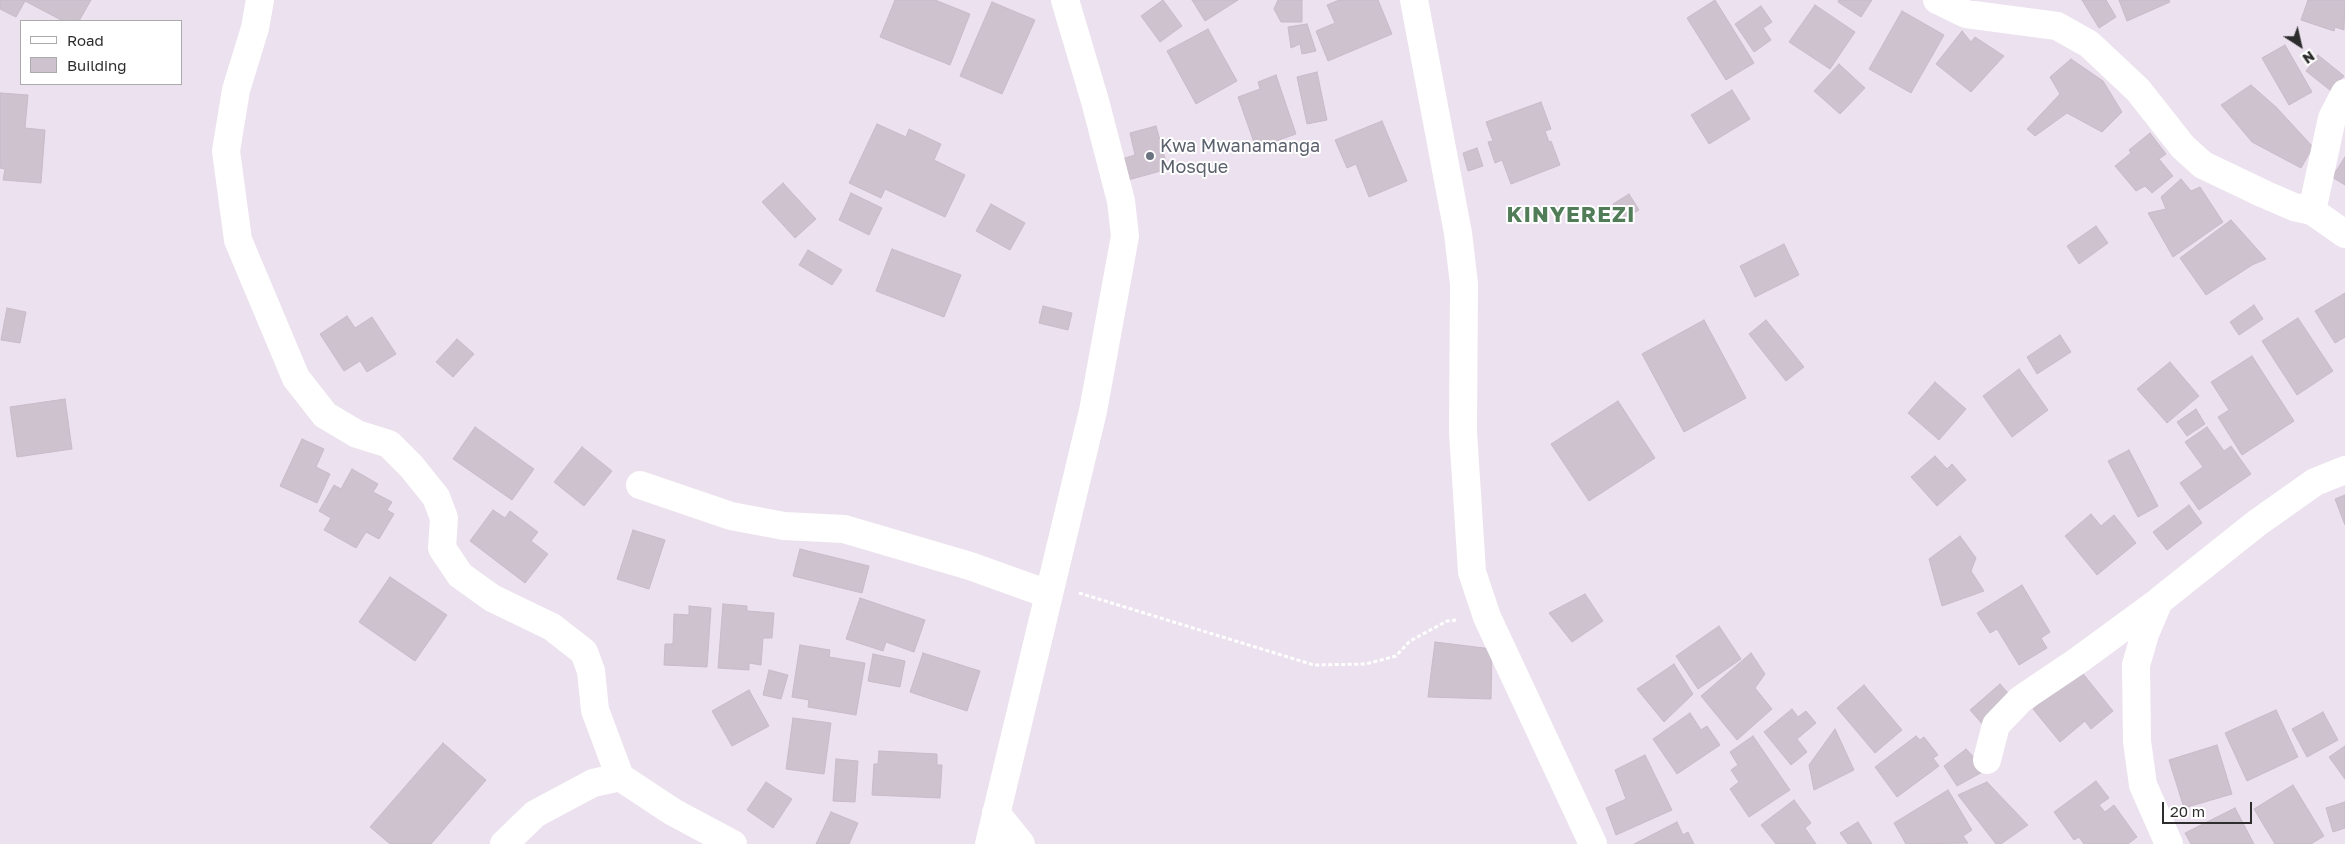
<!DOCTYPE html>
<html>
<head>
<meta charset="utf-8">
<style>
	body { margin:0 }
	#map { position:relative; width:2345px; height:844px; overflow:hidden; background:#ece1ee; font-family:"Golos Text",sans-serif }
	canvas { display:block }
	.legend { position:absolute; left:20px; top:20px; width:162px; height:65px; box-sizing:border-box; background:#fff; border:1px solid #ababab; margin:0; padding:6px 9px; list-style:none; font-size:15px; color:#2d2d2d }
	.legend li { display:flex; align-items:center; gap:10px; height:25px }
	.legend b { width:25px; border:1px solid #ababab }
	.north { position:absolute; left:2275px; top:20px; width:50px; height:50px; -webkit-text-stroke:4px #fff; paint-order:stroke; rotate:145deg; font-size:14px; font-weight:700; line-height:20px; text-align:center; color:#2d2d2d }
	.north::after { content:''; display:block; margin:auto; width:18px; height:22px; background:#2d2d2d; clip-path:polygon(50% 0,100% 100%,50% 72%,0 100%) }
	.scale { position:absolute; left:2162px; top:802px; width:90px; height:22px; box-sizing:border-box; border:2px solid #2d2d2d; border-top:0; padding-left:6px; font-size:15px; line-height:18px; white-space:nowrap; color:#2d2d2d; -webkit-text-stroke:4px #fff; paint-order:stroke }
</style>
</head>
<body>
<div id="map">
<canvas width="2345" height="844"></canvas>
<ul class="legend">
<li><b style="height:6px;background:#fff"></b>Road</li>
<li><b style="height:14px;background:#cdc2ce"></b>Building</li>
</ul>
<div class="north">N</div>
<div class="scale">20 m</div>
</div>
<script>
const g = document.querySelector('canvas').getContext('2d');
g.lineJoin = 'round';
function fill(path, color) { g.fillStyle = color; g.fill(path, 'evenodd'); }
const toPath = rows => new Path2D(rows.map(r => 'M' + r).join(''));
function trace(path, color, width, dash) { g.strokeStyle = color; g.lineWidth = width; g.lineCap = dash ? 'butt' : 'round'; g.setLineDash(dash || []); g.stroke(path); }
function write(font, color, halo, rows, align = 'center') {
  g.font = font + ' "Golos Text",sans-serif'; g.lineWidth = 4; g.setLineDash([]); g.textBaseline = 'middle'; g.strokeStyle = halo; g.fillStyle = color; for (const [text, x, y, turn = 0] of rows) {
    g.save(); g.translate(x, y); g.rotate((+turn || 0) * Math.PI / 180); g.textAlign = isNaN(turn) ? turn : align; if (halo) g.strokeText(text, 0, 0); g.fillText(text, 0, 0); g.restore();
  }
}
const building = toPath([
	[0,0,91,0,79,21,63,21,25,1,16,17,0,9,0,0],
	[895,0,935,0,970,14,950,65,880,37,895,0],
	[1163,0,1182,26,1160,42,1141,16,1163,0],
	[1192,0,1238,0,1205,21,1192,0],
	[1302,0,1302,22,1281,22,1274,9,1278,0,1302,0],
	[1339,0,1378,0,1392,34,1328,61,1316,31,1335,23,1327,5,1339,0],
	[1715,0,1754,63,1726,80,1687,18,1715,0],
	[1839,0,1872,0,1861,17,1838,2,1839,0],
	[2082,0,2106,0,2116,17,2099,28,2082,0],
	[2119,0,2169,0,2170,2,2127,21,2119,0],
	[2308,0,2345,0,2344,30,2335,27,2334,31,2301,20,2308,0],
	[992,2,1035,20,1002,94,960,76,992,2],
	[1815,5,1855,32,1830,69,1789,42,1815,5],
	[1761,6,1772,22,1763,28,1771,40,1754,52,1735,24,1761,6],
	[1902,11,1944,35,1911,93,1869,69,1902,11],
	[1307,24,1316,51,1302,54,1300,44,1291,48,1288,27,1307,24],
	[1208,29,1237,81,1196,104,1167,51,1208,29],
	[1962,31,1971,42,1975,37,2004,56,1971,92,1936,64,1962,31],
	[2285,45,2312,92,2289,105,2262,58,2285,45],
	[2318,55,2344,76,2331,91,2306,71,2318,55],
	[2071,59,2103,81,2122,112,2102,132,2067,113,2035,136,2027,129,2060,94,2050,77,2071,59],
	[1839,64,1865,88,1840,114,1814,91,1839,64],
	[1317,72,1327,120,1307,124,1297,77,1317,72],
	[1276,75,1296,134,1256,148,1238,97,1260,89,1258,82,1276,75],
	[2251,85,2276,107,2313,147,2301,168,2252,142,2221,105,2251,85],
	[1732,90,1750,119,1709,144,1691,115,1732,90],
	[0,93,28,95,25,128,45,130,41,183,3,180,5,169,0,168,0,93],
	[1541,102,1551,129,1545,131,1549,142,1551,141,1560,165,1511,184,1502,160,1495,163,1488,142,1493,141,1486,122,1541,102],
	[1382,121,1407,181,1369,197,1356,164,1347,168,1335,140,1382,121],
	[877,124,906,137,909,129,941,144,934,160,965,175,945,217,885,189,881,198,849,183,877,124],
	[1156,126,1168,169,1128,180,1122,159,1135,155,1130,133,1156,126],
	[2150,133,2166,154,2159,159,2173,176,2152,193,2145,186,2136,191,2115,166,2131,153,2129,150,2150,133],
	[1477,148,1483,166,1468,171,1463,153,1477,148],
	[2345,157,2345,185,2332,177,2345,157],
	[2181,179,2191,191,2200,187,2223,222,2173,257,2148,213,2166,209,2161,197,2181,179],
	[783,183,816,219,795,238,762,202,783,183],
	[851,193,882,208,869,235,839,220,851,193],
	[1629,194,1639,210,1623,219,1613,204,1629,194],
	[991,204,1025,223,1010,250,976,231,991,204],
	[2231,220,2266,259,2252,265,2206,295,2180,258,2231,220],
	[2096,226,2108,243,2079,264,2067,246,2096,226],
	[1784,244,1799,275,1755,297,1740,266,1784,244],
	[892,249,961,275,944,317,876,291,892,249],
	[808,250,842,270,832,285,799,265,808,250],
	[2345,293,2345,337,2335,343,2315,311,2345,293],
	[2254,305,2263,319,2239,335,2230,322,2254,305],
	[1043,306,1072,313,1068,330,1039,323,1043,306],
	[7,308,26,312,20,343,1,340,7,308],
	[347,316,355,328,372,317,396,354,367,372,360,361,344,371,320,334,347,316],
	[2298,318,2333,371,2297,395,2262,341,2298,318],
	[1704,320,1746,398,1684,432,1642,354,1704,320],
	[1766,320,1804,367,1786,381,1749,334,1766,320],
	[2060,335,2071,352,2037,374,2027,357,2060,335],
	[457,339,474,354,453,377,436,362,457,339],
	[2252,356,2294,421,2242,455,2218,417,2229,410,2211,382,2252,356],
	[2170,362,2199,396,2167,423,2137,389,2170,362],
	[2019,369,2048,410,2012,437,1983,396,2019,369],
	[1935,382,1966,409,1939,440,1908,413,1935,382],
	[65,399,72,449,17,457,10,407,65,399],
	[1618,401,1655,458,1589,501,1551,444,1618,401],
	[2196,409,2205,424,2187,436,2177,422,2196,409],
	[475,427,534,469,512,500,453,459,475,427],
	[2207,427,2224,451,2231,446,2251,474,2199,510,2180,483,2203,467,2185,442,2207,427],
	[302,439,324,449,316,467,330,474,317,503,280,486,302,439],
	[582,447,612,471,584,506,554,482,582,447],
	[2129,450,2158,506,2138,517,2108,461,2129,450],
	[1935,456,1947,469,1952,464,1966,480,1937,506,1911,477,1935,456],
	[352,469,378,484,373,492,392,502,387,510,394,514,379,539,366,532,356,548,324,530,331,518,319,511,334,485,341,489,352,469],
	[2345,495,2345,525,2335,499,2345,495],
	[2189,505,2202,523,2167,550,2153,532,2189,505],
	[493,510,505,518,510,511,538,532,531,541,548,554,525,583,470,541,493,510],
	[2091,514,2101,526,2114,515,2136,543,2097,575,2065,536,2091,514],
	[633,530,665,540,649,589,617,579,633,530],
	[1960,536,1976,558,1971,571,1984,591,1942,606,1929,559,1960,536],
	[800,549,869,566,862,593,793,576,800,549],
	[390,577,447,615,415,661,359,622,390,577],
	[2022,585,2050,632,2041,638,2047,648,2019,665,1997,629,1990,633,1977,613,2022,585],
	[1585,594,1603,621,1572,642,1549,613,1585,594],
	[860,598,925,620,914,652,886,642,883,651,846,639,860,598],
	[723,604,747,606,747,611,774,613,772,638,763,638,761,665,749,663,749,670,718,668,723,604],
	[689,606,711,608,707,667,664,665,665,644,673,644,674,614,689,615,689,606],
	[1719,626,1741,659,1698,689,1676,656,1719,626],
	[1435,642,1492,649,1491,699,1428,697,1435,642],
	[800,645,830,650,829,657,865,663,856,715,808,707,809,700,792,697,800,645],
	[923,653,980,671,967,711,910,692,923,653],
	[1751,653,1765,674,1755,688,1772,709,1737,740,1701,696,1751,653],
	[873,654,905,661,900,687,868,681,873,654],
	[1674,664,1693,694,1664,722,1637,689,1674,664],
	[769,670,788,675,781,699,763,695,769,670],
	[2080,670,2113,711,2091,729,2085,721,2060,742,2033,709,2080,670],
	[2000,684,2015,701,1985,727,1970,710,2000,684],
	[1864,685,1902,730,1875,753,1837,708,1864,685],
	[749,690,769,726,732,746,712,711,749,690],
	[1792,709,1798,717,1806,711,1816,723,1797,739,1807,752,1791,765,1764,732,1792,709],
	[2276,710,2298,757,2247,781,2225,733,2276,710],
	[2323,712,2338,740,2307,757,2292,729,2323,712],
	[1690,713,1701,730,1707,726,1720,745,1677,774,1653,739,1690,713],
	[793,718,831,723,824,774,786,769,793,718],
	[1835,729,1854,770,1814,790,1809,765,1835,729],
	[1753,736,1790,790,1749,817,1730,789,1739,782,1731,770,1738,765,1730,752,1753,736],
	[1916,736,1920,740,1924,737,1938,755,1933,758,1939,766,1897,797,1875,767,1916,736],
	[443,743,486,780,431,844,390,844,370,827,443,743],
	[2217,745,2232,794,2184,808,2169,760,2217,745],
	[2345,746,2345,779,2329,757,2345,746],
	[1966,749,1986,770,1957,786,1944,766,1966,749],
	[879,751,937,754,937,765,942,765,940,798,872,795,874,764,878,764,879,751],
	[1645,755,1672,810,1616,835,1606,808,1626,799,1615,770,1645,755],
	[836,759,858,761,855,802,833,801,836,759],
	[2096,781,2109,798,2099,805,2105,812,2114,805,2137,837,2128,844,2084,844,2079,837,2074,840,2054,812,2096,781],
	[766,782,792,799,773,828,747,810,766,782],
	[1987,782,2028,825,2001,844,1996,844,1958,795,1987,782],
	[2293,785,2324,836,2311,844,2275,844,2254,809,2293,785],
	[1948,790,1972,830,1963,836,1968,843,1906,844,1894,823,1948,790],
	[1794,800,1811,823,1805,828,1816,844,1776,844,1761,825,1794,800],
	[2345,802,2345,828,2333,832,2326,808,2345,802],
	[2235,808,2254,844,2191,844,2185,833,2235,808],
	[831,812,858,823,849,844,816,844,831,812],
	[1677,822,1683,835,1688,832,1694,844,1634,844,1677,822],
	[1858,822,1872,844,1848,844,1840,833,1858,822]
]);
fill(building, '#cdc2ce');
trace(building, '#c9bac9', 1);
trace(toPath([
	[1079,593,1314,665,1366,664,1396,656,1410,641,1447,621,1457,620]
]), '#fff', 3, [4, 2.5]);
trace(toPath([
	[260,0,255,28,236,90,226,151,238,240,296,378,325,415,357,434,389,444,411,466,436,497,444,518,442,548,460,575,492,598,552,627,584,652,591,671,595,710,620,777,673,812,733,844],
	[1414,0,1458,233,1464,284,1463,432,1472,572,1487,617,1593,844],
	[1937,0,1966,14,2057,26,2089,44,2138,90,2183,147,2203,165,2264,194,2294,207,2312,211,2345,234],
	[2312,211,2332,118,2345,93],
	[640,485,731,516,784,526,844,529,970,566,1048,594],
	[1987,760,1996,725,2021,699,2076,662,2158,602],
	[996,813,1021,844],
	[504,844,535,814,593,783,620,777],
	[989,844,1093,411,1125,236,1121,201,1095,101,1065,0],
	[2169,844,2143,785,2137,741,2136,665,2145,634,2159,601,2257,523,2315,482,2345,470]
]), '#fff', 28);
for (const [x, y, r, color] of [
	[1150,156,5,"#6b7280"]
]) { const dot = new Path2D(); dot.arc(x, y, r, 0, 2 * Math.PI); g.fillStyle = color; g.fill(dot); trace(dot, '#fff', 2); }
write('18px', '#5b616d', '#fff', [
	["Kwa Mwanamanga",1160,146],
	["Mosque",1160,167]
], 'left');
g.letterSpacing = '1px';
write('bold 22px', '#507c57', '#fff', [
	["KINYEREZI",1571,215]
]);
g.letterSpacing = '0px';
</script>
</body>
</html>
